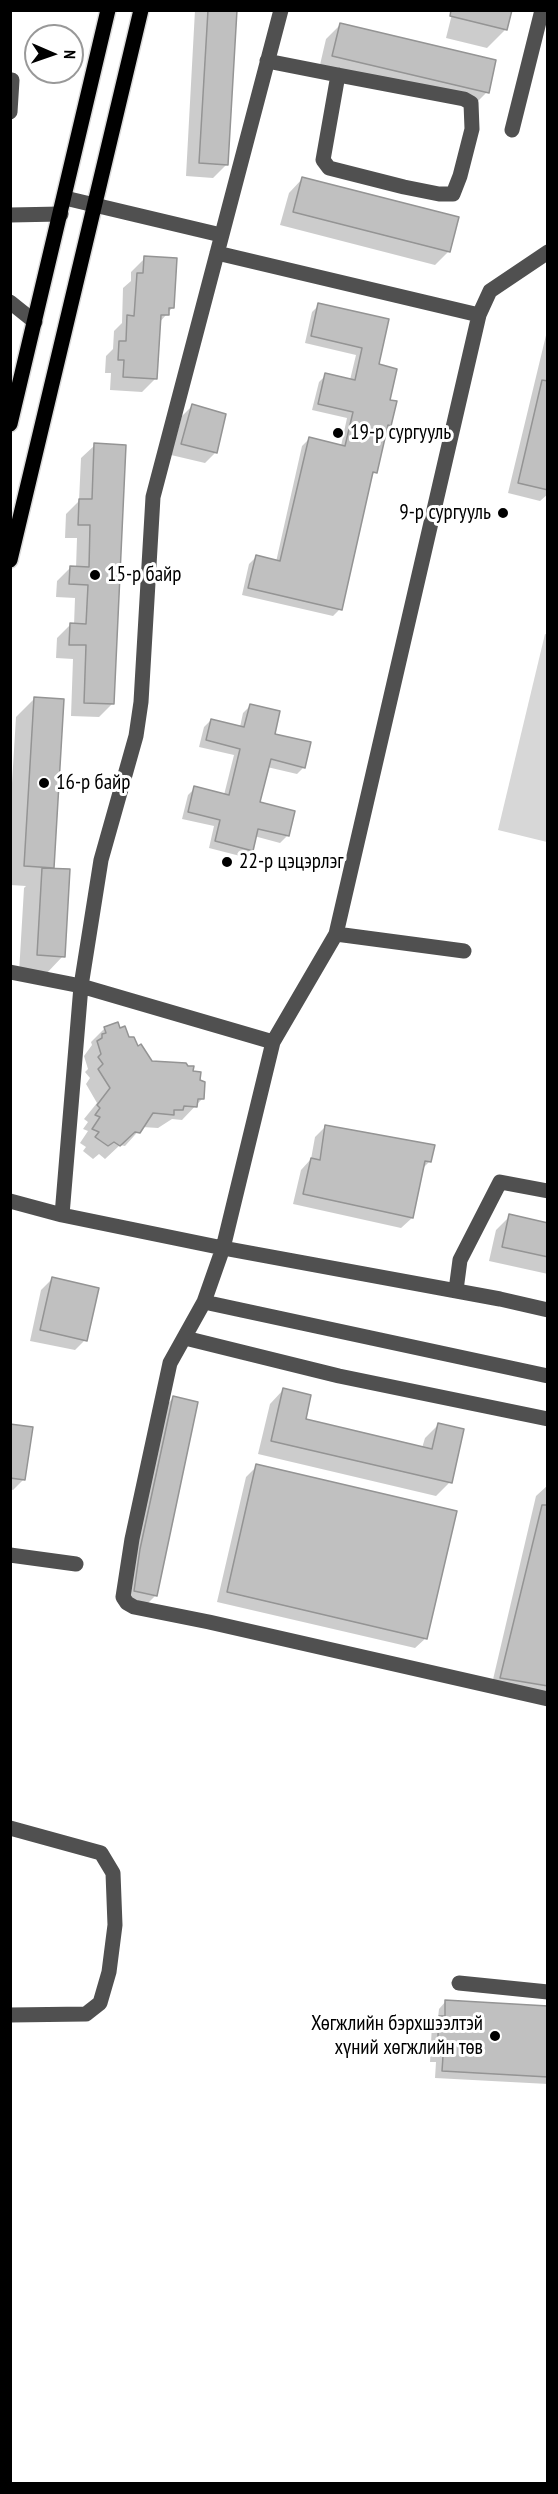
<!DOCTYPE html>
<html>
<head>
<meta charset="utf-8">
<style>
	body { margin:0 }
	#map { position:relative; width:558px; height:2494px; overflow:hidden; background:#fff; font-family:"PT Sans Narrow",sans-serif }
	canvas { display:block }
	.frame { position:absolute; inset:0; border:12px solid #000; pointer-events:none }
	.north { position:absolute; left:24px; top:24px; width:60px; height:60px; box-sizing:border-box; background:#fff; border:2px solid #999; border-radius:50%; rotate:92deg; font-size:16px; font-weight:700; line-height:24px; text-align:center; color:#000 }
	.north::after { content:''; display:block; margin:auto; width:21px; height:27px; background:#000; clip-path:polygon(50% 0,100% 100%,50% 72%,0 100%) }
</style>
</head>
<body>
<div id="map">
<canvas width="558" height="2494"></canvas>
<div class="frame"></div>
<div class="north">N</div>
</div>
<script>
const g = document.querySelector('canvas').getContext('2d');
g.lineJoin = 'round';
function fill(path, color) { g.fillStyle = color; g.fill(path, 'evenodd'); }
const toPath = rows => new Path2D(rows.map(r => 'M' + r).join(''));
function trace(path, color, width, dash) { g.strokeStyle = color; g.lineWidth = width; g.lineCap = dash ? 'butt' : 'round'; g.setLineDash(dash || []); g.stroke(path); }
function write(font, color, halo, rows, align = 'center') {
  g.font = font + ' "PT Sans Narrow",sans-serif'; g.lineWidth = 6; g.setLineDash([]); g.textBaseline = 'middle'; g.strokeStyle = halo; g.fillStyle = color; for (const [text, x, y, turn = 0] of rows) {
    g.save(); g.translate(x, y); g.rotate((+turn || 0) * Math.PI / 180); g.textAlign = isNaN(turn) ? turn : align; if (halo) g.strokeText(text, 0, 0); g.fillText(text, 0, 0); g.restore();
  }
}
fill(toPath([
	[545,634,548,635,547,842,498,830]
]), '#d7d7d7');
fill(toPath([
	[195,10,236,10,227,164,213,178,186,176],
	[453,10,506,29,487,48,446,38],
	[340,25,487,92,473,106,319,69,326,39],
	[302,179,449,251,435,265,280,225,289,193],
	[145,258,172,308,159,323,156,378,142,392,110,390,111,373,105,373,106,356,113,349,114,331,122,323,123,288,131,281,131,272],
	[319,305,387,320,377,366,389,425,385,430,375,472,371,476,340,609,333,616,242,595,249,564,256,557,276,562,302,446,309,439,341,446,347,418,312,410,319,382,326,375,350,380,356,355,305,343,312,312],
	[548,327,548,494,540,501,508,493],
	[193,405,216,452,205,463,171,455,182,416],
	[95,445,113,703,99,717,71,716,73,659,56,658,57,638,70,625,74,625,75,598,56,597,57,581,70,568,76,568,77,538,65,538,66,514,79,501,81,458],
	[35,698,52,867,50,870,63,956,45,975,19,973,24,888,26,886,10,885,10,816,16,717],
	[250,706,304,767,297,774,267,767,259,803,287,836,280,843,254,836,251,850,244,857,209,848,214,826,182,819,188,795,195,788,224,795,234,755,199,747,204,727,211,720,240,727,243,713],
	[105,1028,119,1030,151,1063,192,1073,199,1081,202,1099,182,1120,172,1119,158,1128,142,1127,125,1146,120,1145,105,1159,99,1154,93,1159,83,1151,86,1147,80,1143,88,1131,83,1129,88,1122,84,1119,97,1103,86,1084,90,1078,85,1072,88,1069,84,1056,92,1045,91,1042],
	[326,1126,430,1161,422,1169,412,1218,401,1228,293,1204,301,1170,311,1159,315,1137],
	[510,1216,548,1225,548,1274,489,1261,496,1230],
	[52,1279,85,1340,75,1350,30,1341,41,1290],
	[283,1390,304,1420,422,1448,425,1438,439,1424,450,1482,436,1496,258,1454,270,1404],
	[173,1398,156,1595,145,1606,124,1601,163,1409],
	[10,1425,24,1479,13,1490,10,1489],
	[257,1466,426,1638,415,1648,217,1602,246,1477],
	[548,1485,548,1694,491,1688,536,1496],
	[446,2001,548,2007,548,2084,435,2078,436,2062,430,2062,432,2024,438,2018,439,2009]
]), '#0003');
const building = toPath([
	[208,10,237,10,228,165,199,163,208,10],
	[451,10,512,10,507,30,450,16,451,10],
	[340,23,496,60,489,93,332,56,340,23],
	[302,177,459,217,450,252,293,212,302,177],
	[144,256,177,258,174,308,169,308,169,315,161,315,157,379,123,377,124,360,118,360,119,341,126,341,127,315,134,316,137,273,143,273,144,256],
	[318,303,389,319,379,364,397,369,390,400,397,401,391,426,388,425,377,473,373,472,342,610,248,588,256,555,280,561,309,437,345,446,353,412,318,404,325,373,355,380,362,348,311,336,318,303],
	[542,380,548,381,548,490,518,483,542,380],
	[192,404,226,414,217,453,181,444,192,404],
	[94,443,126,445,114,704,84,703,86,645,69,645,70,623,86,624,88,585,69,584,70,566,89,567,90,525,78,525,79,499,92,499,94,443],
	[34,697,64,699,54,868,24,866,34,697],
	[250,704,280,711,275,734,311,742,305,768,271,759,260,802,295,811,289,836,258,829,253,851,215,841,220,820,188,812,194,786,229,795,240,749,206,740,211,719,244,727,250,704],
	[42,868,70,869,65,957,37,955,42,868],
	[118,1022,120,1028,125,1026,129,1037,134,1037,138,1046,141,1044,152,1061,186,1063,188,1066,194,1066,193,1071,201,1072,200,1080,205,1082,204,1099,198,1099,197,1107,184,1106,183,1110,174,1110,174,1115,153,1113,140,1133,135,1132,120,1146,114,1142,108,1146,95,1137,99,1132,92,1129,100,1117,95,1115,100,1108,97,1105,110,1088,98,1069,103,1064,98,1057,101,1054,97,1041,102,1038,102,1034,106,1033,104,1027,118,1022],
	[325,1125,435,1145,431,1162,425,1161,413,1218,303,1194,311,1158,320,1160,325,1125],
	[509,1214,548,1223,548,1257,502,1247,509,1214],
	[52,1277,99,1288,87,1341,40,1330,52,1277],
	[283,1388,311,1395,306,1419,432,1449,438,1423,464,1429,452,1483,271,1441,283,1388],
	[173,1396,198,1402,157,1596,134,1591,140,1549,173,1396],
	[10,1424,33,1427,25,1480,10,1478,10,1424],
	[256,1464,457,1511,427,1639,227,1592,256,1464],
	[542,1505,548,1505,548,1686,500,1678,542,1505],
	[445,2000,548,2006,548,2077,442,2071,443,2056,437,2055,439,2016,445,2016,445,2000]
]);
fill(building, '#c0c0c0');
trace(building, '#949494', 1.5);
const major = toPath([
	[10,424,108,10],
	[10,560,141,10]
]);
trace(major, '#dbdbdb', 18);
trace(toPath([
	[267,61,338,75,464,99,471,103,472,129,460,176,453,194,439,194,404,187,329,168,323,160,338,75],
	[10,112,12,80],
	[512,130,542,10],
	[65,198,221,235],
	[10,215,61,214],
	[217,253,479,315,336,934],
	[10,302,35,322],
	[479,315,490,291,548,252],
	[464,951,336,934,273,1042,223,1248,204,1302,170,1363,132,1539,123,1597,127,1603,134,1607,209,1622,548,1699],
	[10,972,81,986,273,1042],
	[10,1201,62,1215,223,1248,500,1299,548,1310],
	[62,1215,81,986,101,860,136,736,141,702,153,497,281,10],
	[456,1290,460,1260,500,1182,548,1191],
	[204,1302,548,1376],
	[185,1338,339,1376,548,1419],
	[10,1555,76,1564],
	[10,1828,101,1853,113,1873,115,1925,109,1972,100,2003,86,2014,10,2015],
	[459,1983,548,1992]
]), '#505050', 15);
trace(major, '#000', 15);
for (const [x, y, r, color] of [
	[338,433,6,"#000"],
	[503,513,6,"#000"],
	[95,575,6,"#000"],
	[44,783,6,"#000"],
	[227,862,6,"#000"],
	[495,2036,6,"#000"]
]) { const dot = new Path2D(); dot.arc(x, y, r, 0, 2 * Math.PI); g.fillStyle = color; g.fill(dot); trace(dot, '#fff', 2); }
write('21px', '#000', '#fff', [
	["19-р сургууль",350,433],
	["9-р сургууль",491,513,"right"],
	["15-р байр",107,575],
	["16-р байр",56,783],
	["22-р цэцэрлэг",239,862],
	["Хөгжлийн бэрхшээлтэй",483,2024,"right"],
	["хүний хөгжлийн төв",483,2048,"right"]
], 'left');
</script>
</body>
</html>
